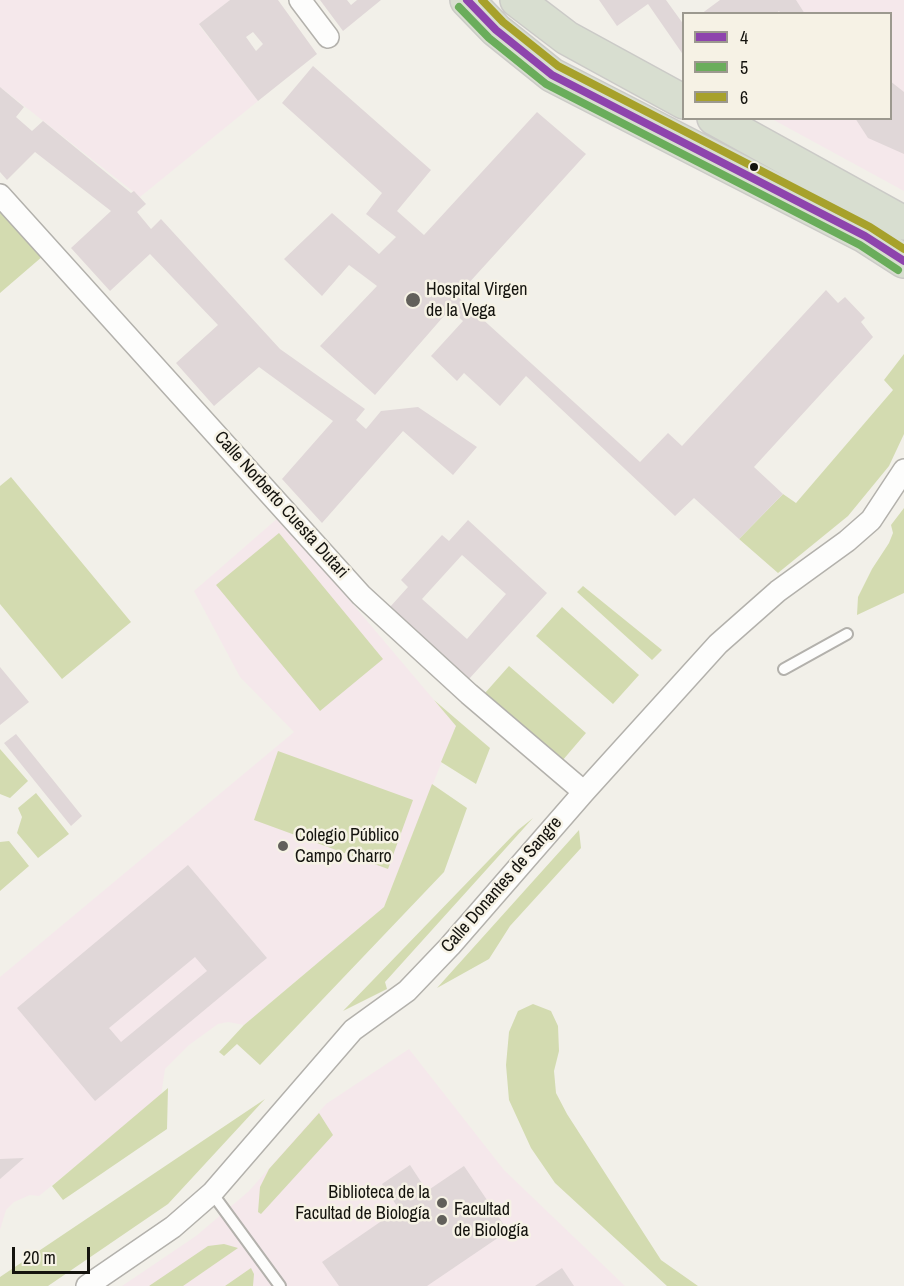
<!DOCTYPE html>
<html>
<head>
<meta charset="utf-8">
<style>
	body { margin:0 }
	#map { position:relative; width:904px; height:1286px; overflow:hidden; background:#f2f0e9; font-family:"Archivo Narrow",sans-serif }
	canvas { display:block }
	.legend { position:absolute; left:682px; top:12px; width:210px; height:108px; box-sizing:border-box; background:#f6f2e5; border:2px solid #9c998f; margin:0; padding:8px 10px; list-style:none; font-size:18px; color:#14130e }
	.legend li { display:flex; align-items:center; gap:12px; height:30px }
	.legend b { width:30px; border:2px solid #9c998f }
	.scale { position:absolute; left:12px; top:1247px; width:78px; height:27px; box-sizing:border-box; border:3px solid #14130e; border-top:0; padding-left:8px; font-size:18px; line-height:21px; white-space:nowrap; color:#14130e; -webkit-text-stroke:4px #f6f2e5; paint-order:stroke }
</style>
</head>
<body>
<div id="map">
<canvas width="904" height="1286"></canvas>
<ul class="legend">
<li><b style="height:8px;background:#8e44ad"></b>4</li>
<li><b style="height:8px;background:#6aad5b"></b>5</li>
<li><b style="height:8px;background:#a7a12b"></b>6</li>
</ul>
<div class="scale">20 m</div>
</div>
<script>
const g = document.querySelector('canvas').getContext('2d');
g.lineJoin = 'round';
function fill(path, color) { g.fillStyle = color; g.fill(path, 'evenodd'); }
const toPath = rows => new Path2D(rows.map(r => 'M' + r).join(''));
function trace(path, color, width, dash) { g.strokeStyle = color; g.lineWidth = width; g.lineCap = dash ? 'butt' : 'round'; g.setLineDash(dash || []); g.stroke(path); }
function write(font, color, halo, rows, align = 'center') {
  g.font = font + ' "Archivo Narrow",sans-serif'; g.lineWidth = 5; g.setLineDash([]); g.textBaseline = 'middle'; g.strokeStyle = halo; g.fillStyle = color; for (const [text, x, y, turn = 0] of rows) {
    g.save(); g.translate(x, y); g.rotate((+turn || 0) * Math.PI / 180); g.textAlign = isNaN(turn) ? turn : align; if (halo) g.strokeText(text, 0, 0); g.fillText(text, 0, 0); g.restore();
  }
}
fill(toPath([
	[0,0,230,0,199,25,258,101,140,197,0,87],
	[794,0,904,0,904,191,772,119,890,118,890,14,775,13],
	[279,517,456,726,384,907,244,1025,228,1022,218,1024,189,1045,165,1069,161,1096,39,1196,30,1195,14,1202,6,1210,0,1230,0,977,294,732,240,677,194,591],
	[409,1049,504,1170,625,1286,122,1286,196,1236,249,1191,326,1104]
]), '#f5e8eb');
fill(toPath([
	[0,209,43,256,0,293],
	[904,354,904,434,889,466,848,516,778,573,739,539,783,494,796,503,893,390,884,380],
	[11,477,131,622,62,679,0,604,0,486],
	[904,508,904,593,857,615,858,597,872,569,889,543,893,533,891,525],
	[279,533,383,659,320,711,216,585],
	[583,586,662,650,652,660,577,592],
	[562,607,639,675,613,704,536,636],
	[509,666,586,733,562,761,485,693],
	[434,700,490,748,476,784,441,762,456,726],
	[0,749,28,781,10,798,0,794],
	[278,751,413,800,388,869,254,820],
	[432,784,467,808,444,872,260,1065,237,1044,224,1056,219,1052,244,1025,384,907],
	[36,793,69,834,38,858,17,833,22,817,18,808],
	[533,818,385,982,387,989,343,1011,518,830],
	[579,830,581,848,510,926,489,959,437,988],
	[9,841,29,866,0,891,0,842],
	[533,1004,551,1011,558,1026,559,1051,554,1071,556,1093,567,1114,661,1260,698,1286,667,1286,555,1183,531,1148,509,1100,506,1065,509,1032,518,1011],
	[168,1088,167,1129,63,1200,52,1186],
	[265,1099,168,1204,48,1286,0,1286,0,1277],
	[319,1113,333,1135,261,1214,258,1212,260,1187,269,1169],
	[224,1244,238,1248,183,1286,149,1286,208,1246],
	[251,1268,254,1274,253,1286,225,1286]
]), '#d3dbb0');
fill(toPath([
	[230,0,278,0,317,54,258,101,199,24],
	[253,32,263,44,256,51,246,37],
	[320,0,347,0,351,5,357,0,381,0,343,31],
	[599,0,666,0,684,25,684,56,648,4,617,26],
	[720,0,796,0,805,14,781,14,779,11,775,14,701,14],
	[313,66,431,170,397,211,424,235,537,112,586,154,457,296,640,462,668,433,682,446,826,290,838,303,845,297,865,318,861,322,873,337,754,467,783,494,739,539,694,498,675,516,526,376,500,406,464,373,457,381,431,356,463,321,450,309,375,395,320,346,377,286,349,265,322,296,284,259,332,213,379,254,396,237,366,214,382,193,282,103],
	[890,81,904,92,904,154,868,138,855,118,890,118],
	[0,87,24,107,16,117,32,131,43,121,131,193,134,191,146,204,137,212,151,229,161,219,280,349,365,409,356,420,366,429,381,411,418,407,477,447,453,475,403,431,322,523,282,479,333,421,259,367,214,406,176,363,218,325,150,254,110,291,71,248,111,211,35,152,7,180,0,172],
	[468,520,547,593,469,679,390,607,408,587,401,580,442,535,449,541],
	[462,555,506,594,467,639,422,599],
	[0,667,29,702,0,725],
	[16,734,82,816,71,826,4,743],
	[188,865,267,958,95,1101,17,1008],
	[195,957,207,971,121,1042,109,1028],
	[24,1158,0,1179,0,1159],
	[410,1165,427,1191,464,1166,508,1231,427,1286,339,1286,322,1262,399,1209,382,1184],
	[562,1268,574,1286,535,1286]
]), '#e0d7d8');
const lane = toPath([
	[784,669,847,634],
	[212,1193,280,1286]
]);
const street = toPath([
	[300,0,328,37],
	[0,195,361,595,469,694,584,792],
	[87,1286,173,1227,212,1193,353,1030,407,991,450,946,584,792,718,644,778,591,847,541,871,520,904,470]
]);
const highway = toPath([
	[467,0,496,30,552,75,865,236,904,261],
	[517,0,567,38,684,102],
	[714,118,904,223]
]);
trace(lane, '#b3b1ac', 14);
trace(street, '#b3b1ac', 24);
trace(highway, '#cbcac7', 36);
trace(lane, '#fdfdfc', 10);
trace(street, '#fdfdfc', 21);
trace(highway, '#d8ded0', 33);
trace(toPath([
	[467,0,496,30,552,75,865,236,904,261]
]), '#8e44ad', 8);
trace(toPath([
	[459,7,489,38,546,84,860,245,898,270]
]), '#6aad5b', 8);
trace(toPath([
	[482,0,503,22,558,66,870,227,904,249]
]), '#a7a12b', 8);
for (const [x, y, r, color] of [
	[754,167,5,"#14130e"],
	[413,300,8,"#62605b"],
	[283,846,6,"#62605b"],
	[442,1203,6,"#62605b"],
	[442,1220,6,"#62605b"]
]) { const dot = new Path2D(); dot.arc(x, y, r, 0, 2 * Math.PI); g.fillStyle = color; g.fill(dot); trace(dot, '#f6f2e5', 2); }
write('18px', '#14130e', '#f6f2e5', [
	["Hospital Virgen",426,290],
	["de la Vega",426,311],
	["Colegio Público",295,836],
	["Campo Charro",295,857],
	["Biblioteca de la",430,1193,"right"],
	["Facultad de Biología",430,1214,"right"],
	["Facultad",454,1210],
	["de Biología",454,1231]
], 'left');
write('18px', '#14130e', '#f6f2e5', [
	["Calle Norberto Cuesta Dutari",281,505,48],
	["Calle Donantes de Sangre",502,885,-49]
]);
</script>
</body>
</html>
